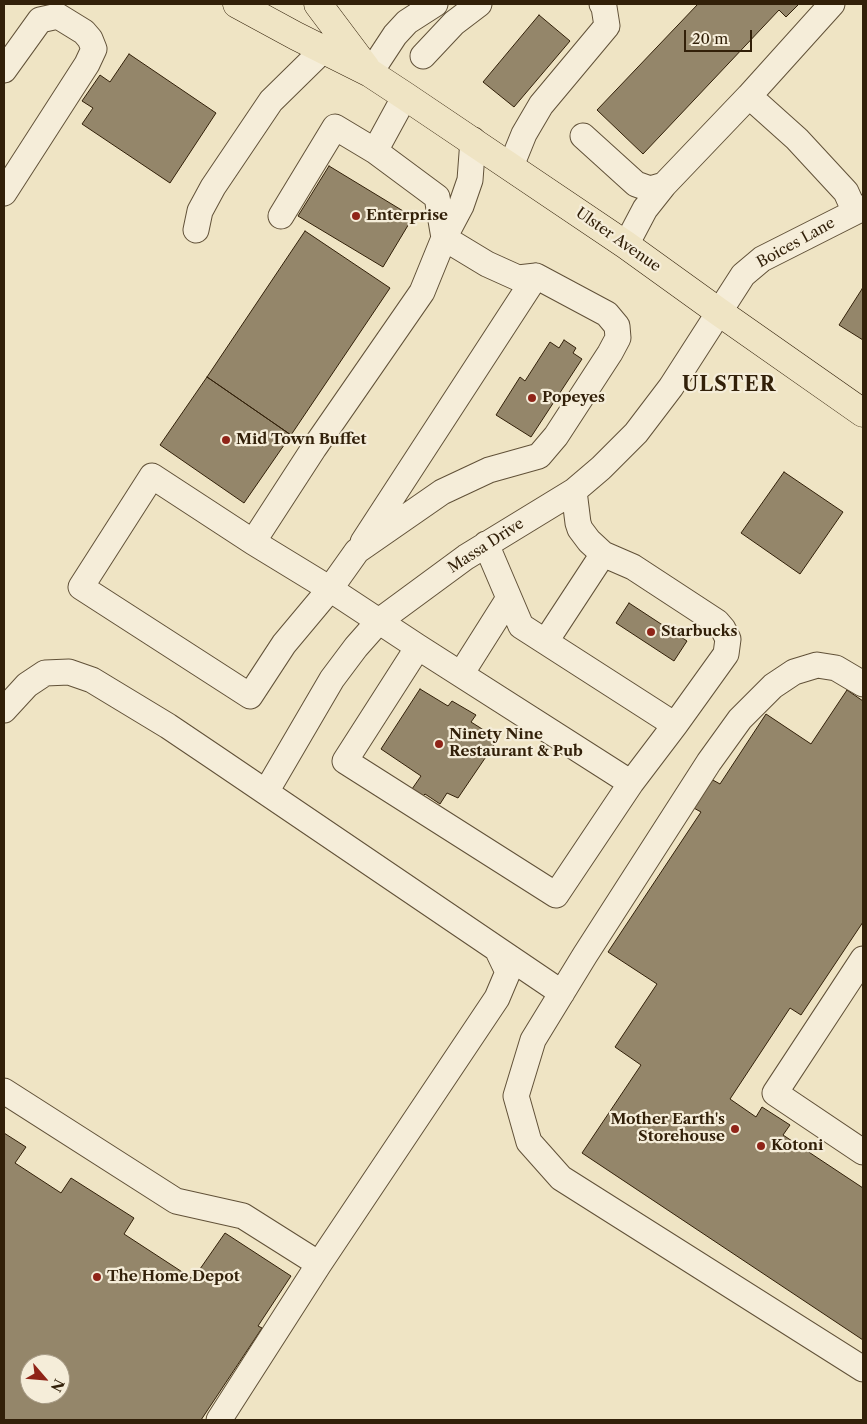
<!DOCTYPE html>
<html>
<head>
<meta charset="utf-8">
<style>
	body { margin:0 }
	#map { position:relative; width:867px; height:1424px; overflow:hidden; background:#efe4c4; font-family:"Libre Caslon Text",serif }
	canvas { display:block }
	.frame { position:absolute; inset:0; border:5px solid #322009; pointer-events:none }
	.north { position:absolute; left:20px; top:1354px; width:50px; height:50px; box-sizing:border-box; background:#f5edd9; border:1px solid #a79b86; border-radius:50%; rotate:117deg; font-size:14px; font-weight:700; line-height:20px; text-align:center; color:#322009 }
	.north::after { content:''; display:block; margin:auto; width:18px; height:22px; background:#8f2418; clip-path:polygon(50% 0,100% 100%,50% 72%,0 100%) }
	.scale { position:absolute; left:684px; top:30px; width:68px; height:22px; box-sizing:border-box; border:2px solid #322009; border-top:0; padding-left:6px; font-size:15px; line-height:18px; white-space:nowrap; color:#322009; -webkit-text-stroke:4px #f5edd9; paint-order:stroke }
</style>
</head>
<body>
<div id="map">
<canvas width="867" height="1424"></canvas>
<div class="frame"></div>
<div class="north">N</div>
<div class="scale">20 m</div>
</div>
<script>
const g = document.querySelector('canvas').getContext('2d');
g.lineJoin = 'round';
function fill(path, color) { g.fillStyle = color; g.fill(path, 'evenodd'); }
const toPath = rows => new Path2D(rows.map(r => 'M' + r).join(''));
function trace(path, color, width, dash) { g.strokeStyle = color; g.lineWidth = width; g.lineCap = dash ? 'butt' : 'round'; g.setLineDash(dash || []); g.stroke(path); }
function write(font, color, halo, rows, align = 'center') {
  g.font = font + ' "Libre Caslon Text",serif'; g.lineWidth = 4.5; g.setLineDash([]); g.textBaseline = 'middle'; g.strokeStyle = halo; g.fillStyle = color; for (const [text, x, y, turn = 0] of rows) {
    g.save(); g.translate(x, y); g.rotate((+turn || 0) * Math.PI / 180); g.textAlign = isNaN(turn) ? turn : align; if (halo) g.strokeText(text, 0, 0); g.fillText(text, 0, 0); g.restore();
  }
}
const building = toPath([
	[698,4,799,4,786,17,779,10,643,154,597,110,698,4],
	[539,15,570,41,514,107,483,82,539,15],
	[129,54,216,113,170,183,82,124,93,108,82,101,100,75,110,82,129,54],
	[329,166,413,217,383,267,298,216,329,166],
	[305,231,390,288,291,435,207,377,305,231],
	[862,289,863,290,863,340,839,325,862,289],
	[564,340,576,348,573,353,582,359,531,437,496,415,520,377,525,381,550,342,559,348,564,340],
	[207,377,291,435,244,503,160,445,207,377],
	[784,472,843,512,800,574,741,533,784,472],
	[629,603,687,641,674,661,616,623,629,603],
	[420,689,448,706,452,701,476,715,471,722,498,739,458,798,447,793,440,804,425,794,423,796,412,789,421,776,381,749,420,689],
	[847,690,863,701,863,922,801,1015,790,1008,730,1099,756,1117,762,1107,790,1125,783,1135,863,1188,863,1340,582,1153,641,1065,615,1047,657,984,608,952,701,812,692,807,711,779,720,784,766,714,811,744,847,690],
	[4,1133,26,1147,15,1163,61,1193,71,1178,134,1218,124,1234,193,1279,225,1233,291,1276,258,1326,262,1328,201,1420,4,1420,4,1133],
	[30,1364,60,1364,60,1394,30,1394,30,1364]
]);
fill(building, '#94866a');
trace(building, '#322009', 1);
const minor = toPath([
	[423,56,454,23,479,4],
	[4,70,40,20,58,16,84,32,90,39,94,49,87,64,4,193],
	[370,73,395,35,407,22,435,4],
	[749,96,797,139,846,192,855,212],
	[583,136,636,184,650,189,664,185],
	[473,140,470,180,461,206,444,238,487,264,518,278,536,276,607,314,617,326,618,338,610,353,556,436,539,456,489,470,442,492,357,551,330,589,284,644,250,696,81,587,152,476,253,542,330,589,418,647,631,783],
	[375,151,405,96],
	[511,166,524,134,541,105,607,26,604,7,602,4],
	[196,230,200,211,213,187,271,101,324,49],
	[626,245,645,209,664,185,749,96,832,4],
	[574,491,578,523,580,529,589,541,603,554],
	[253,542,314,448,422,292,444,238,437,197,375,151,335,127,281,216],
	[363,542,536,276],
	[486,544,521,626,675,725,726,654,728,639,723,629,717,622,633,567,603,554,546,641],
	[418,647,345,761,556,895,631,783,675,725],
	[461,674,509,598],
	[863,684,836,668,817,665,794,672,773,686,740,719,709,762,585,955,533,1040,516,1096,529,1142,561,1178,863,1369],
	[4,710,27,685,45,673,69,672,92,680,168,726,214,757,497,949,508,972,497,998,319,1264,219,1420],
	[266,792,332,679,356,647,379,621,466,557,574,491,601,468,636,433,671,387,743,275,762,259,863,208],
	[497,949,562,993],
	[863,959,775,1093,863,1152],
	[4,1091,176,1201,243,1216,319,1264]
]);
const major = toPath([
	[237,4,296,36,370,73,405,96,626,245,719,312,863,413],
	[318,4,366,68]
]);
trace(minor, '#615138', 27);
trace(major, '#322009', 29);
trace(minor, '#f5edd9', 25);
trace(major, '#efe4c4', 28);
for (const [x, y, r, color] of [
	[356,216,5,"#8f2418"],
	[532,398,5,"#8f2418"],
	[226,440,5,"#8f2418"],
	[651,632,5,"#8f2418"],
	[439,744,5,"#8f2418"],
	[735,1129,5,"#8f2418"],
	[761,1146,5,"#8f2418"],
	[97,1277,5,"#8f2418"]
]) { const dot = new Path2D(); dot.arc(x, y, r, 0, 2 * Math.PI); g.fillStyle = color; g.fill(dot); trace(dot, '#f5edd9', 2); }
write('bold 15px', '#322009', '#f5edd9', [
	["Enterprise",366,216],
	["Popeyes",542,398],
	["Mid Town Buffet",236,440],
	["Starbucks",661,632],
	["Ninety Nine",449,735],
	["Restaurant & Pub",449,752],
	["Mother Earth's",725,1120,"right"],
	["Storehouse",725,1137,"right"],
	["Kotoni",771,1146],
	["The Home Depot",107,1277]
], 'left');
write('15px', '#322009', '#f5edd9', [
	["Ulster Avenue",618,240,35],
	["Boices Lane",796,243,-29],
	["Massa Drive",486,546,-33]
]);
g.letterSpacing = '1px';
write('bold 20px', '#322009', '#f5edd9', [
	["ULSTER",729,385]
]);
g.letterSpacing = '0px';
</script>
</body>
</html>
